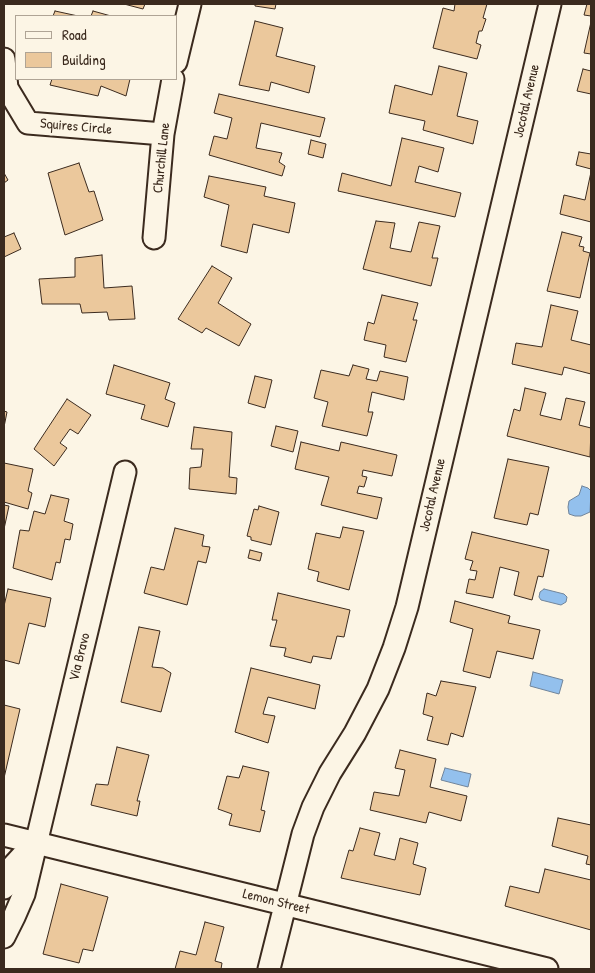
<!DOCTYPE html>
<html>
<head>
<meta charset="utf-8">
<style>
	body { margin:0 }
	#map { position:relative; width:595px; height:973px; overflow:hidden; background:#fcf5e5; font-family:"Patrick Hand",sans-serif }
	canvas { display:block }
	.frame { position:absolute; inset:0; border:5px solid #3b2a1e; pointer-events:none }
	.legend { position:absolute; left:15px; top:15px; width:162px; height:65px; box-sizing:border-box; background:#fcf5e5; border:1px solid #afa495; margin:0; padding:6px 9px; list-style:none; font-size:15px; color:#3b2a1e }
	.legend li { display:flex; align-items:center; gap:10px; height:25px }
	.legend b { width:25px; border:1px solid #afa495 }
</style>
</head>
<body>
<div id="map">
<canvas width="595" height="973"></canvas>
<div class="frame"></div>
<ul class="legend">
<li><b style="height:6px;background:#fcf5e5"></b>Road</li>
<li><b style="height:14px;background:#ebc89c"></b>Building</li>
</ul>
</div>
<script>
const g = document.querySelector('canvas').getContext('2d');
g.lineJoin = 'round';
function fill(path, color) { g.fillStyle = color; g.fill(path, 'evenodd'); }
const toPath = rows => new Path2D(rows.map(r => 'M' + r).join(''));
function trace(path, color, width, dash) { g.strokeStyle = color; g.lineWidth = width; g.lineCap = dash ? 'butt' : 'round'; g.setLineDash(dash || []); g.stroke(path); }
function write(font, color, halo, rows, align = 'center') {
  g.font = font + ' "Patrick Hand",sans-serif'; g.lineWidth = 4.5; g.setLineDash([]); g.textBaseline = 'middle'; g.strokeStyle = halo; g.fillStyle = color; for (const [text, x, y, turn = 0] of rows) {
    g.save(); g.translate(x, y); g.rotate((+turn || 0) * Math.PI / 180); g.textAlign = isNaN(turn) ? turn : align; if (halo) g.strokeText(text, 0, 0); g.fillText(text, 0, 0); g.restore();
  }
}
const water = toPath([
	[582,486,588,488,591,491,590,512,581,516,575,516,569,514,568,507,569,501,579,495,582,486],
	[544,589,564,594,567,597,566,602,561,605,541,600,539,597,540,592,544,589],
	[533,672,563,680,559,694,530,686,533,672],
	[445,768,471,774,468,787,441,780,445,768]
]);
fill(water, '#93c0ed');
trace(water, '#70849a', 1);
const building = toPath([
	[124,4,145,4,143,9,124,4],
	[255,4,276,4,275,9,255,6,255,4],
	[455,4,487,4,483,18,486,19,482,31,479,31,476,43,481,45,477,59,433,48,443,8,454,11,455,4],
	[587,4,591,4,591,16,584,15,587,4],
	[55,11,78,16,53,16,55,11],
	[93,11,111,16,91,16,93,11],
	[255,21,283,28,276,56,315,66,309,93,271,82,269,91,239,85,255,21],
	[591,22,591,54,584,53,591,22],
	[439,66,467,73,457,116,478,121,473,144,423,130,425,121,389,113,395,85,432,95,439,66],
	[583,69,591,71,591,94,577,91,583,69],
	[52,79,130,79,126,96,101,86,98,96,50,85,52,79],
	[219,94,325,118,320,137,261,123,256,148,282,153,279,162,285,166,282,176,209,155,214,136,227,139,232,118,214,113,219,94],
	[402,138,444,148,438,172,419,166,415,182,461,193,455,217,338,191,342,173,391,186,402,138],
	[311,140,326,144,323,158,308,154,311,140],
	[579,152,591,154,591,169,576,165,579,152],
	[79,163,89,192,94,191,103,220,65,235,48,173,79,163],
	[591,172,591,222,560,214,564,195,585,200,591,172],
	[4,173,8,180,4,183,4,173],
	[209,176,266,187,264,196,295,203,289,233,253,224,247,253,221,246,229,205,204,197,209,176],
	[376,221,395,223,390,248,411,252,419,222,440,226,432,258,438,258,431,286,363,269,376,221],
	[562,232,582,237,579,246,584,247,583,251,590,253,580,298,547,291,562,232],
	[14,233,21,249,4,257,4,237,14,233],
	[102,255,104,288,132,286,135,319,109,320,107,312,82,313,80,304,42,304,39,279,75,277,75,258,102,255],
	[212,266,232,278,218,303,251,324,239,346,206,328,202,333,178,319,212,266],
	[382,295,418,303,413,320,417,320,406,362,384,357,386,345,364,340,368,322,374,324,382,295],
	[551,305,578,311,571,340,591,345,591,374,564,367,562,375,512,364,516,343,542,347,551,305],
	[114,365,170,383,165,399,175,403,168,427,141,419,145,405,106,394,114,365],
	[353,365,369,369,366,379,377,381,380,371,408,377,404,400,372,392,368,412,373,412,367,436,322,426,328,402,314,398,321,370,349,376,353,365],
	[255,376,272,380,265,408,248,403,255,376],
	[525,388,546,393,540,415,561,420,566,398,585,402,579,425,591,428,590,457,507,436,514,409,520,411,525,388],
	[67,399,91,415,78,434,70,429,60,443,67,448,54,466,34,449,67,399],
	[4,411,7,412,4,427,4,411],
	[276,426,298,431,293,452,271,446,276,426],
	[194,427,232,432,229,477,237,478,236,494,189,489,190,468,201,467,203,449,191,449,194,427],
	[301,442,339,451,341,442,397,455,392,476,363,470,362,476,367,477,364,487,359,486,357,493,382,498,377,519,321,505,329,477,295,469,301,442],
	[508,459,549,467,538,515,530,513,527,525,494,518,508,459],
	[4,463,33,469,28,491,32,493,28,509,4,502,4,463],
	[51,495,69,499,64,521,73,524,70,540,65,539,60,563,56,562,52,580,13,568,20,530,29,531,34,511,45,514,51,495],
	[4,505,9,506,4,529,4,505],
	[259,506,279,512,271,545,251,540,251,537,247,536,254,509,258,510,259,506],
	[343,527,364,531,349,590,317,581,319,572,308,569,316,533,340,538,343,527],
	[175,528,204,535,202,546,210,547,206,563,198,561,187,605,144,593,151,567,164,570,175,528],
	[472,532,549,550,543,577,538,576,532,600,514,595,519,572,500,567,493,598,466,593,469,579,475,580,477,571,470,570,473,561,465,559,472,532],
	[250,550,262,553,260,561,248,558,250,550],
	[8,589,51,598,45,627,29,623,19,664,4,660,4,606,8,589],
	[278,593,350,610,344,637,337,636,331,659,313,656,311,663,284,656,286,648,270,646,277,620,272,620,278,593],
	[455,601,510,616,508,623,540,630,533,659,497,651,490,678,463,671,473,629,450,622,455,601],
	[139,627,160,631,152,667,163,668,171,673,161,712,121,702,139,627],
	[251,668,320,685,315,709,268,697,263,714,275,716,268,743,235,732,251,668],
	[441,681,476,687,463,737,451,733,448,745,427,740,433,717,423,714,427,693,436,696,441,681],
	[4,705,20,709,4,778,4,705],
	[117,747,149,755,137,801,140,801,137,816,91,805,96,784,108,785,117,747],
	[400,750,436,759,430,787,467,796,461,821,429,812,426,823,370,810,374,792,399,796,405,770,395,768,400,750],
	[243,766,269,772,261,810,265,811,260,832,229,825,232,814,218,809,227,776,239,778,243,766],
	[558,818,591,825,591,865,586,864,588,856,552,846,558,818],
	[360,828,380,833,374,855,395,860,400,838,418,843,413,864,426,868,420,895,341,878,349,850,353,851,360,828],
	[545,869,591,880,591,930,505,906,510,886,539,893,545,869],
	[61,884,108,897,93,951,83,949,79,963,43,954,61,884],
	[205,922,224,927,215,961,222,963,221,969,175,969,180,951,196,955,205,922]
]);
fill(building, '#ebc89c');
trace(building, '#3b2a1e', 1);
const minor = toPath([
	[4,59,7,88,28,123,163,134],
	[176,62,190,4],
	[154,238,163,134,173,79],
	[4,835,547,969],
	[4,888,11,868,35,842],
	[4,937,14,917,24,894,125,472],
	[269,969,303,834,313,807,330,773,355,733,378,689,394,648,407,607,550,4]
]);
trace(minor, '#3b2a1e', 25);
trace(minor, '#fcf5e5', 21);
write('14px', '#3b2a1e', '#fcf5e5', [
	["Jocotal Avenue",527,101,-77],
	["Squires Circle",76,127,5],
	["Churchill Lane",162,158,-84],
	["Jocotal Avenue",433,495,-77],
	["Via Bravo",80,657,-76],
	["Lemon Street",276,902,14]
]);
</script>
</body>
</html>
